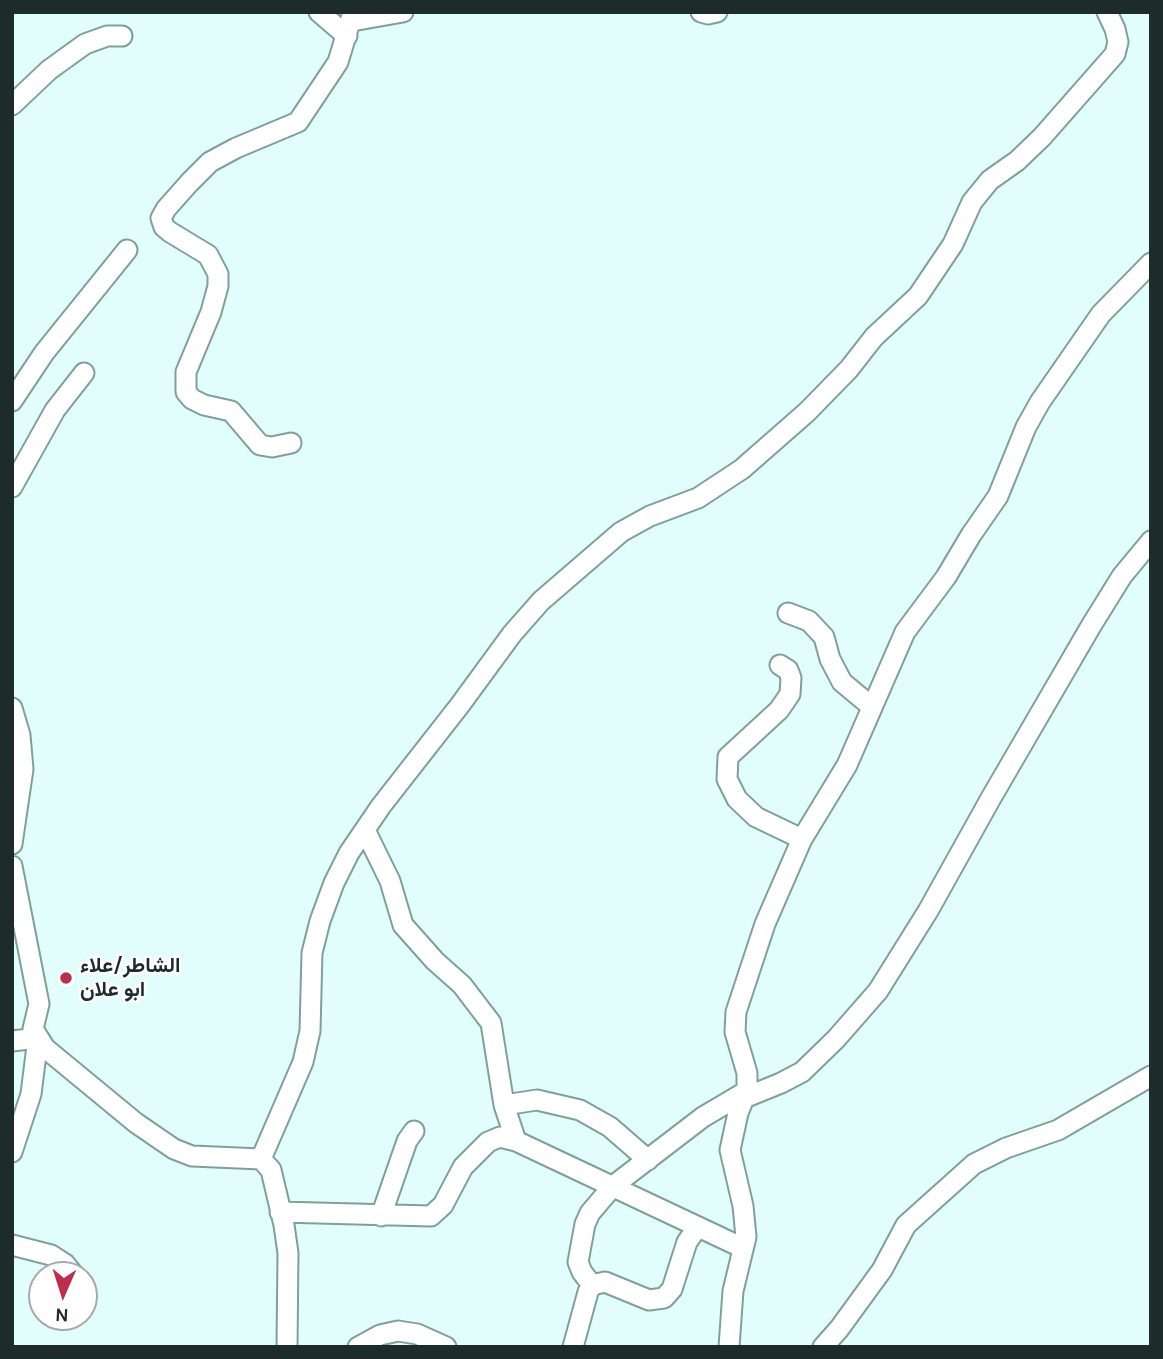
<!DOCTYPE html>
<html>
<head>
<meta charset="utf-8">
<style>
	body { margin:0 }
	#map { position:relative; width:1163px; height:1359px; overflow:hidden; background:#e2fefc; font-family:Karla,sans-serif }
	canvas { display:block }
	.frame { position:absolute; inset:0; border:14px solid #1d2b2a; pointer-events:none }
	.north { position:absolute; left:28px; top:1261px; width:70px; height:70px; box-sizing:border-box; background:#fff; border:2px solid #a5aaaa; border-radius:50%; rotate:183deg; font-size:19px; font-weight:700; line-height:28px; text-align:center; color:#1d2b2a }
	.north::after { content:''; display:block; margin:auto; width:24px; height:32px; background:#be2d4b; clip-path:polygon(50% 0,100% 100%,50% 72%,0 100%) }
</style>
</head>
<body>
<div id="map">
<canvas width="1163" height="1359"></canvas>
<div class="frame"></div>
<div class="north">N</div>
</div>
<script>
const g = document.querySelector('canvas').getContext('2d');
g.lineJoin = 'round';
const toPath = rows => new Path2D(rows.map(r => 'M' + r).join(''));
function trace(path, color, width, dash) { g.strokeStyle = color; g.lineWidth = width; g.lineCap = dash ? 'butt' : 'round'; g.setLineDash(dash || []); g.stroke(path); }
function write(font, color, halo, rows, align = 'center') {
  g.font = font + ' Karla,Vazirmatn,sans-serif'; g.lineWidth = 5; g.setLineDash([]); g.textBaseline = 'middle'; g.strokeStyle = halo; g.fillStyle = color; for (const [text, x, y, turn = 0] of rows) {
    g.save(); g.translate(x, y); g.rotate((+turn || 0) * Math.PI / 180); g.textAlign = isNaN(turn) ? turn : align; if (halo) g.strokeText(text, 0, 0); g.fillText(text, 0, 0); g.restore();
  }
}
const minor = toPath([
	[319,12,347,36],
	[701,12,708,14,717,12],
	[352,21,403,12],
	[12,105,49,70,85,44,107,36,122,36],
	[12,401,44,353,127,250],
	[291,443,272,447,260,445,231,411,204,405,192,399,186,392,186,372,211,312,218,286,218,274,208,255,170,232,164,227,161,218,166,209,189,183,210,162,236,148,298,122,338,62,353,12],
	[12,487,55,410,84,373],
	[788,613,809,621,824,637,830,659,842,682,872,707],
	[780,665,788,670,791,678,790,694,779,710,728,757,727,779,737,799,756,817,802,839],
	[12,708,20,735,23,769,12,844],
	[365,830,390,881,403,925,435,961,462,985,491,1023,504,1105,516,1141],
	[12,866,39,1004,33,1029,45,1048,136,1123,174,1149,192,1156,261,1159,271,1170,284,1225,288,1253,287,1347],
	[12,1041,38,1038,31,1094,12,1152],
	[744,1098,781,1083,802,1072,836,1039,878,991,928,911,991,798,1091,626,1122,576,1151,541],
	[504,1105,537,1100,580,1110,610,1127,648,1160],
	[261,1159,303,1062,310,1031,312,953,320,921,334,883,349,853,381,806,460,705,512,634,541,601,621,532,650,516,698,498,742,469,807,412,849,369,874,337,918,296,953,244,972,202,990,180,1017,161,1042,137,1115,54,1118,42,1115,29,1107,12],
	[280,1212,431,1216,443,1205,463,1167,488,1142,500,1137,516,1141,743,1248],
	[381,1216,407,1141,414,1131],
	[12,1245,51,1255,65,1264,74,1275],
	[592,1285,582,1272,578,1262,585,1224,590,1213,613,1186,703,1117,747,1091],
	[84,1292,85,1294],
	[358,1347,380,1335,398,1331,417,1334,446,1347],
	[573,1347,588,1292,592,1285,605,1282,649,1300,664,1298,672,1289,687,1242,697,1228],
	[729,1347,733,1291,746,1237,743,1206,730,1150,738,1113,747,1091,747,1073,735,1032,736,1012,765,924,802,839,847,765,905,632,946,577,971,535,998,496,1026,427,1040,402,1101,314,1151,263],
	[823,1347,839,1329,882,1270,906,1225,974,1164,1006,1148,1058,1130,1151,1076]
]);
trace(minor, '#7ea09d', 23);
trace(minor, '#fff', 19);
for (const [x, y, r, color] of [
	[66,978,7,"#be2d4b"]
]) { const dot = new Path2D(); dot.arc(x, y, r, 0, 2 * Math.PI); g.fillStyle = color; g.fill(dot); trace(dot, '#fff', 2.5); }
write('bold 21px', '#1d2b2a', '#fff', [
	["الشاطر/علاء",80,966],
	["ابو علان",80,990]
], 'left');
</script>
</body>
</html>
